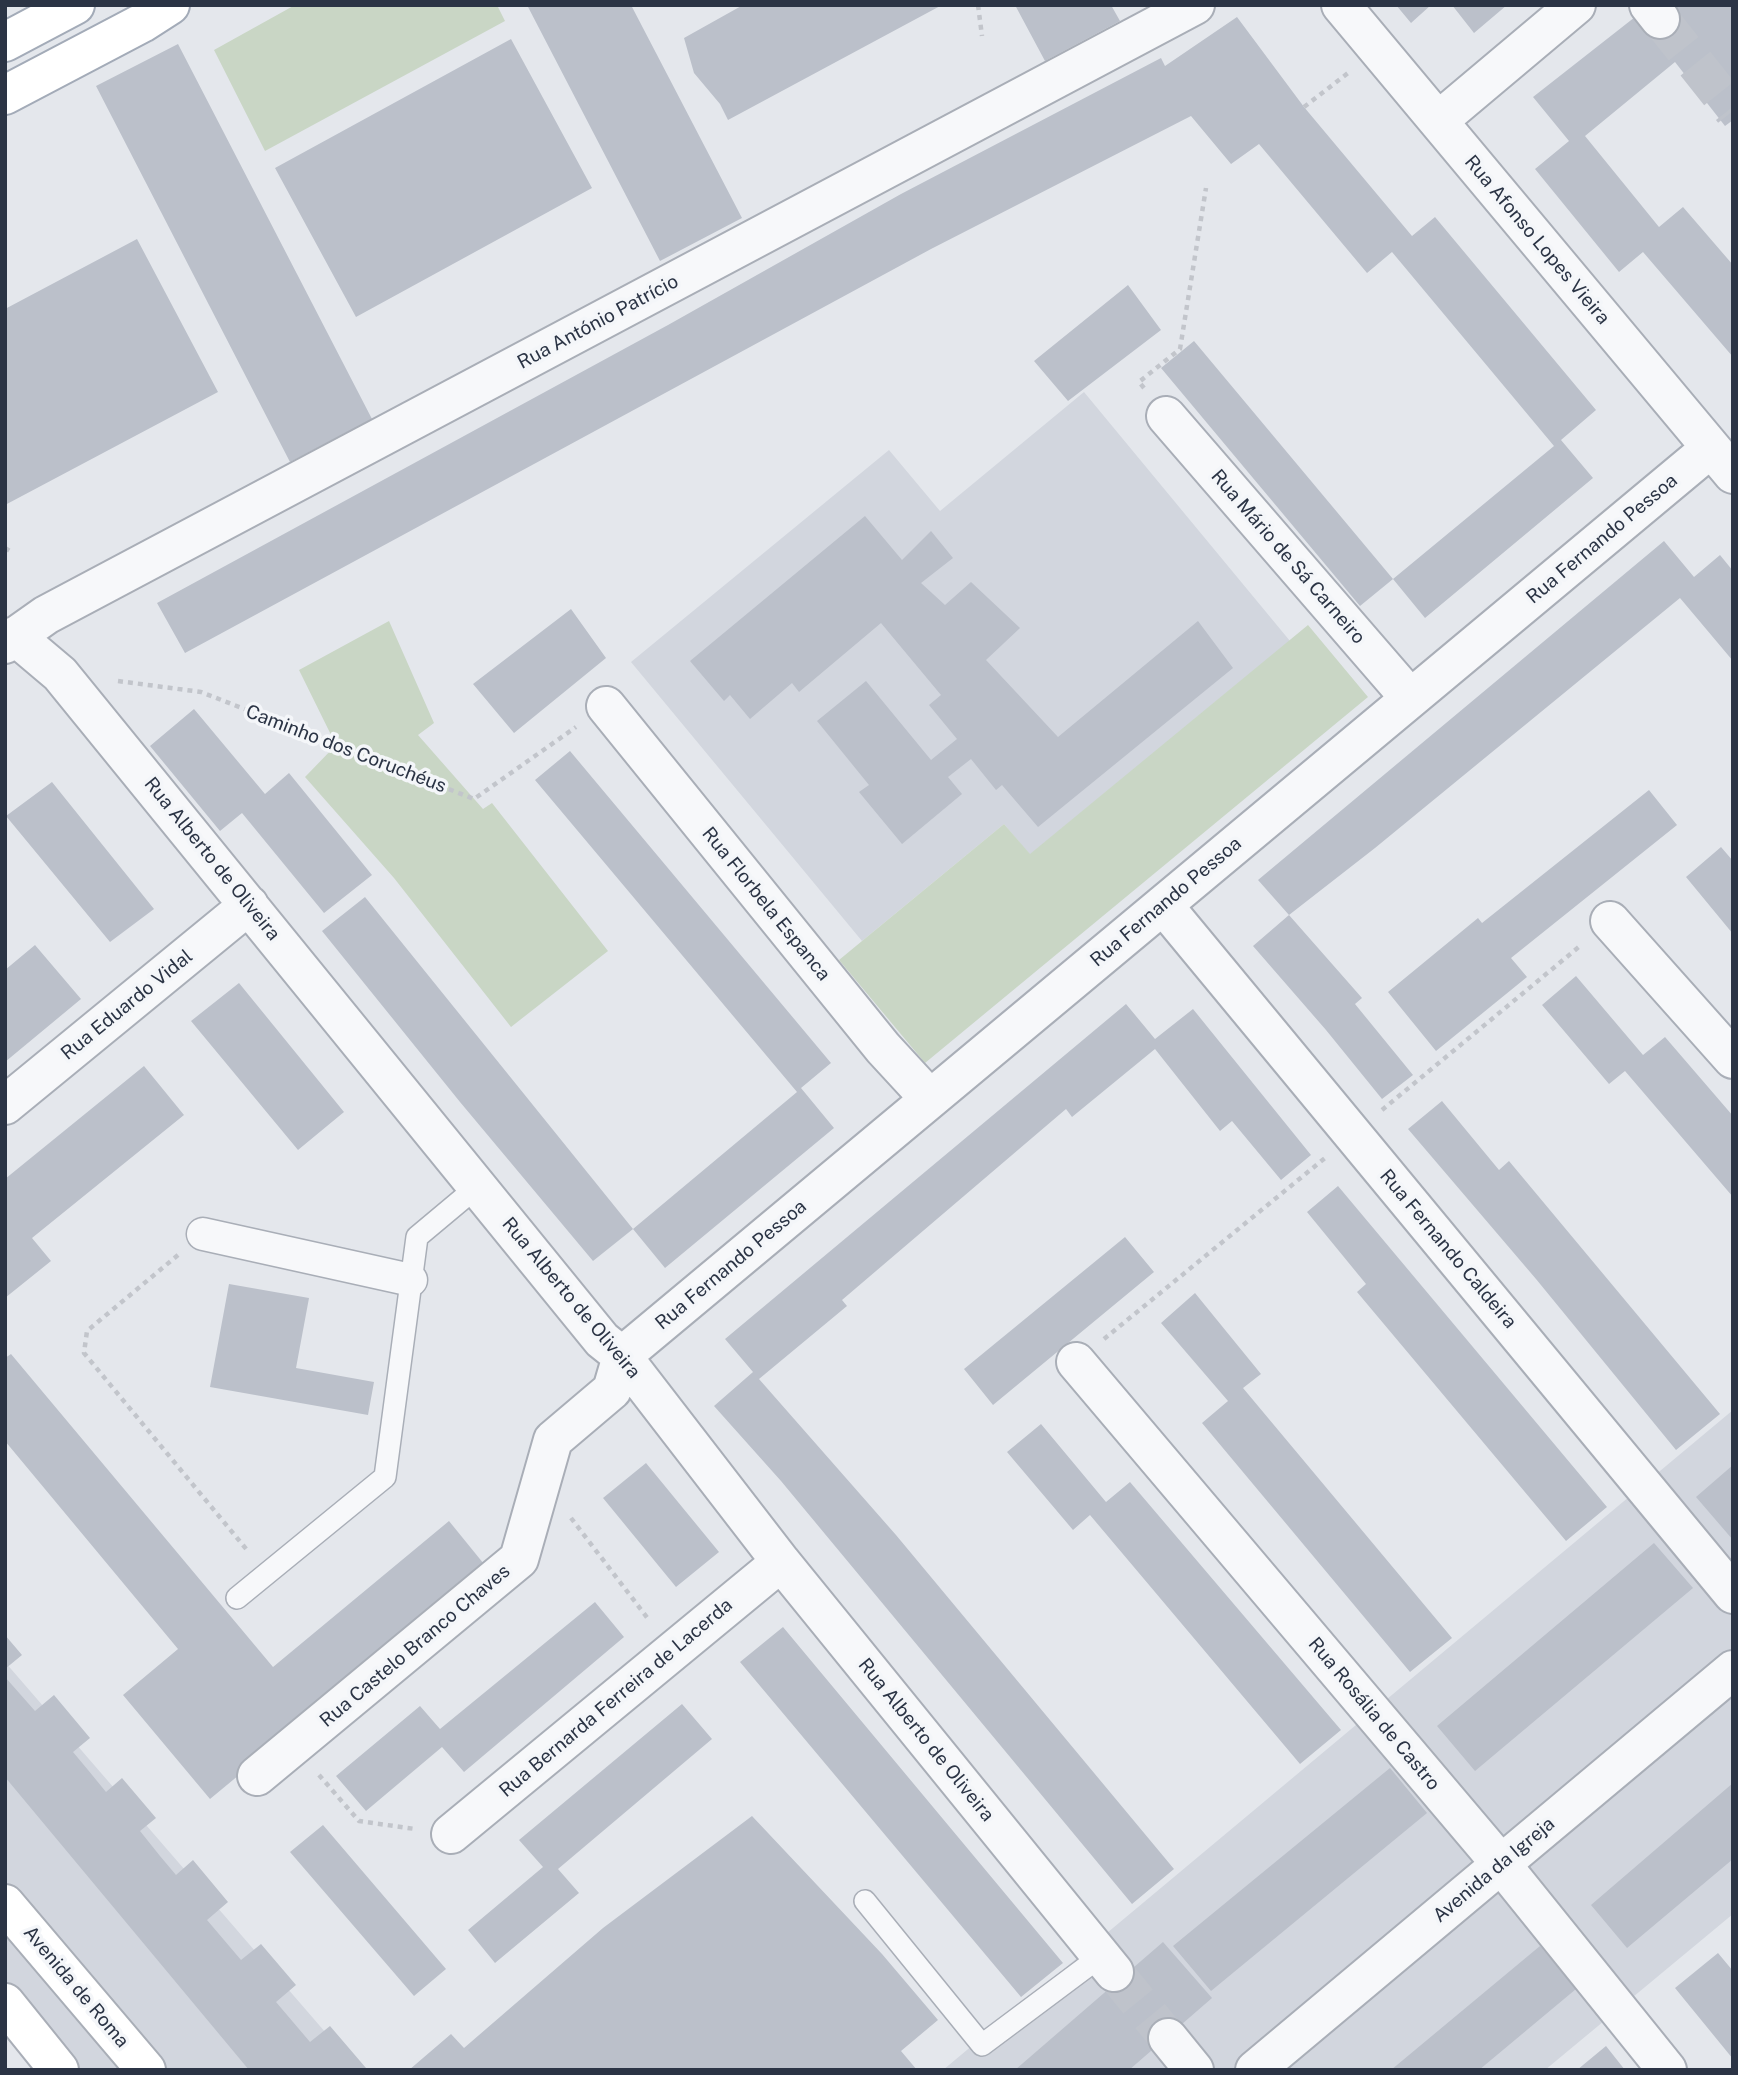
<!DOCTYPE html>
<html>
<head>
<meta charset="utf-8">
<style>
	body { margin:0 }
	#map { position:relative; width:1738px; height:2075px; overflow:hidden; background:#e4e7ec; font-family:"Public Sans",sans-serif }
	canvas { display:block }
	.frame { position:absolute; inset:0; border:7px solid #2b3445; pointer-events:none }
</style>
</head>
<body>
<div id="map">
<canvas width="1738" height="2075"></canvas>
<div class="frame"></div>
</div>
<script>
const g = document.querySelector('canvas').getContext('2d');
g.lineJoin = 'round';
function fill(path, color) { g.fillStyle = color; g.fill(path, 'evenodd'); }
const toPath = rows => new Path2D(rows.map(r => 'M' + r).join(''));
function trace(path, color, width, dash) { g.strokeStyle = color; g.lineWidth = width; g.lineCap = dash ? 'butt' : 'round'; g.setLineDash(dash || []); g.stroke(path); }
function write(font, color, halo, rows, align = 'center') {
  g.font = font + ' "Public Sans",sans-serif'; g.lineWidth = 7; g.setLineDash([]); g.textBaseline = 'middle'; g.strokeStyle = halo; g.fillStyle = color; for (const [text, x, y, turn = 0] of rows) {
    g.save(); g.translate(x, y); g.rotate((+turn || 0) * Math.PI / 180); g.textAlign = isNaN(turn) ? turn : align; if (halo) g.strokeText(text, 0, 0); g.fillText(text, 0, 0); g.restore();
  }
}
fill(toPath([
	[1084,392,1290,641,1030,855,1004,824,862,941,631,662,889,450,940,511],
	[1733,1410,1733,1914,1545,2070,943,2070],
	[5,1662,358,2070,39,2070,5,2030]
]), '#d2d6de');
fill(toPath([
	[295,5,497,5,505,21,265,151,214,50],
	[389,621,434,723,418,735,483,809,492,803,608,951,511,1027,394,878,305,777,336,745,299,670],
	[1308,625,1368,697,925,1063,839,960,1004,824,1030,854]
]), '#c9d6c5');
fill(toPath([
	[527,5,631,5,742,218,660,261],
	[743,5,942,5,728,120,720,104,694,73,684,38],
	[1015,5,1111,5,1120,21,1045,61],
	[1396,5,1431,5,1411,23],
	[1452,5,1507,5,1474,33],
	[1677,5,1733,5,1733,120,1725,126,1675,62,1585,136,1659,227,1683,207,1733,265,1733,357,1643,252,1619,272,1535,169,1569,141,1533,97,1635,17,1648,29],
	[1237,17,1304,107,1412,236,1435,217,1596,410,1561,440,1593,478,1425,618,1393,579,1554,446,1392,252,1367,273,1259,144,1231,164,1191,116,931,249,185,653,157,603,668,325,901,194,1161,58,1165,66],
	[511,39,592,188,356,317,275,168],
	[178,44,372,419,290,462,96,86],
	[137,239,218,392,5,505,5,309],
	[1128,285,1161,330,1068,401,1034,361],
	[1194,341,1393,579,1360,606,1161,368],
	[865,516,902,560,931,531,953,558,921,583,945,605,971,582,1020,628,986,660,1058,737,1198,621,1233,668,1038,827,1002,785,996,790,971,759,948,777,962,794,902,844,859,792,869,785,817,721,866,681,931,760,957,739,929,705,941,695,881,623,799,692,792,683,750,719,730,695,724,701,690,661],
	[1664,541,1694,577,1720,555,1733,571,1733,661,1680,598,1375,848,1289,915,1362,998,1355,1004,1413,1075,1382,1099,1326,1030,1253,946,1289,915,1258,880],
	[571,609,606,658,514,733,473,684],
	[194,709,265,794,289,773,372,875,324,913,242,813,220,831,150,746],
	[570,751,831,1063,801,1088,834,1128,665,1268,633,1229,797,1092,535,780],
	[52,782,154,909,110,942,6,816],
	[1649,790,1677,825,1511,958,1527,977,1436,1051,1388,992,1478,918,1482,923],
	[1721,847,1733,861,1733,934,1686,877],
	[365,897,633,1229,593,1261,460,1102,322,931],
	[35,945,81,999,5,1062,5,970],
	[1576,976,1643,1055,1665,1037,1733,1116,1733,1197,1625,1071,1609,1084,1542,1005],
	[239,983,344,1112,298,1150,191,1021],
	[1126,1004,1155,1039,1193,1009,1311,1155,1281,1180,1232,1121,1220,1131,1155,1049,1072,1117,1066,1109,842,1300,847,1306,759,1379,896,1535,1174,1869,1132,1904,781,1481,714,1406,753,1372,725,1339],
	[144,1066,184,1115,32,1238,51,1261,5,1298,5,1179],
	[1442,1101,1499,1170,1509,1161,1720,1414,1676,1450,1536,1279,1408,1129],
	[1338,1186,1607,1507,1566,1541,1357,1292,1366,1284,1307,1212],
	[1125,1237,1154,1272,993,1405,964,1369],
	[229,1284,309,1298,296,1368,374,1382,368,1415,210,1387],
	[1195,1293,1261,1374,1243,1388,1452,1638,1410,1672,1202,1423,1228,1401,1161,1323],
	[11,1354,273,1667,449,1521,488,1569,210,1799,123,1695,178,1649,5,1441,5,1358],
	[1041,1424,1106,1502,1130,1482,1341,1730,1300,1764,1090,1515,1073,1530,1007,1452],
	[646,1463,719,1552,676,1587,603,1498],
	[1733,1465,1733,1540,1696,1497],
	[1654,1543,1693,1588,1475,1771,1437,1726],
	[595,1602,624,1637,464,1772,442,1747,366,1811,336,1776,420,1706,440,1729],
	[783,1627,1063,1963,1021,1997,740,1662],
	[5,1635,22,1655,5,1669],
	[5,1677,35,1711,54,1695,90,1738,73,1752,88,1770,106,1792,122,1778,156,1818,140,1831,160,1856,176,1875,193,1860,228,1902,207,1920,241,1960,261,1944,296,1985,276,2002,310,2042,330,2026,366,2068,249,2070,5,1777],
	[682,1704,712,1739,558,1869,579,1893,495,1963,468,1930,543,1867,519,1840],
	[1390,1768,1427,1813,1211,1991,1173,1946],
	[1733,1783,1733,1859,1627,1948,1591,1905],
	[752,1816,882,1954,938,2020,901,2051,917,2070,409,2070,451,2034,464,2048,603,1928],
	[323,1825,446,1969,414,1996,290,1852],
	[1163,1942,1212,1998,1129,2070,1015,2070],
	[1540,1946,1576,1989,1479,2070,1391,2070],
	[1718,1953,1733,1971,1733,2059,1675,1988],
	[1606,2046,1625,2070,1577,2070]
]), '#bbc0ca');
trace(toPath([
	[1660,19,1733,111],
	[1114,1972,1168,2038]
]), '#bfc3cb', 38, [38, 19]);
const service = toPath([
	[237,1598,385,1477,417,1237,478,1186],
	[865,1901,982,2045,1101,1956]
]);
const pedestrian = toPath([
	[203,1234,411,1280]
]);
const minor = toPath([
	[1341,5,1733,474],
	[1649,5,1660,19],
	[1438,121,1576,5],
	[1166,416,1410,698],
	[15,636,60,674,602,1340,622,1356,781,1562,1114,1972],
	[5,644,46,615,1195,5],
	[606,706,883,1048,930,1099],
	[1163,905,1733,1594],
	[1610,921,1733,1059],
	[5,1105,249,905],
	[622,1356,1711,448],
	[1076,1362,1501,1864,1667,2070],
	[257,1776,519,1559,553,1440,612,1390,622,1356],
	[451,1834,781,1562],
	[1168,2038,1194,2070]
]);
const tertiary = toPath([
	[1255,2070,1733,1670]
]);
const secondary = toPath([
	[5,1904,146,2070],
	[5,2003,59,2070]
]);
const primary = toPath([
	[5,42,75,5],
	[5,95,142,23,170,5]
]);
trace(service, '#a9aeb7', 24);
trace(pedestrian, '#a9aeb7', 35);
trace(minor, '#a9aeb7', 42);
trace(tertiary, '#a9aeb7', 42);
trace(secondary, '#a9aeb7', 42);
trace(primary, '#a3abb8', 42);
trace(toPath([
	[978,5,982,36],
	[1304,107,1348,73],
	[1144,388,1139,382,1180,349,1206,188],
	[5,548,13,553],
	[118,681,201,692,474,799,576,727],
	[1382,1110,1580,946],
	[178,1255,87,1331,84,1353,247,1550],
	[1104,1339,1325,1158],
	[571,1518,649,1620],
	[319,1775,359,1821,415,1829]
]), '#c2c5cb', 4.5, [5, 5]);
trace(service, '#f7f8fa', 21);
trace(pedestrian, '#f7f8fa', 32);
trace(minor, '#f7f8fa', 38);
trace(tertiary, '#f7f8fa', 38);
trace(secondary, '#fff', 38);
trace(primary, '#fff', 38);
write('19px', '#2b3445', '#f4f6f9', [
	["Rua Afonso Lopes Vieira",1537,240,50],
	["Rua António Patrício",598,322,-28],
	["Rua Fernando Pessoa",1602,539,-40],
	["Rua Mário de Sá Carneiro",1288,557,49],
	["Caminho dos Coruchéus",346,749,21],
	["Rua Alberto de Oliveira",212,859,51],
	["Rua Fernando Pessoa",1166,902,-40],
	["Rua Florbela Espanca",766,904,51],
	["Rua Eduardo Vidal",127,1005,-39],
	["Rua Fernando Caldeira",1448,1249,50],
	["Rua Fernando Pessoa",731,1265,-40],
	["Rua Alberto de Oliveira",571,1298,50],
	["Rua Castelo Branco Chaves",415,1646,-40],
	["Rua Bernarda Ferreira de Lacerda",616,1698,-40],
	["Rua Rosália de Castro",1374,1714,50],
	["Rua Alberto de Oliveira",926,1740,51],
	["Avenida da Igreja",1494,1870,-40],
	["Avenida de Roma",76,1987,50]
]);
</script>
</body>
</html>
